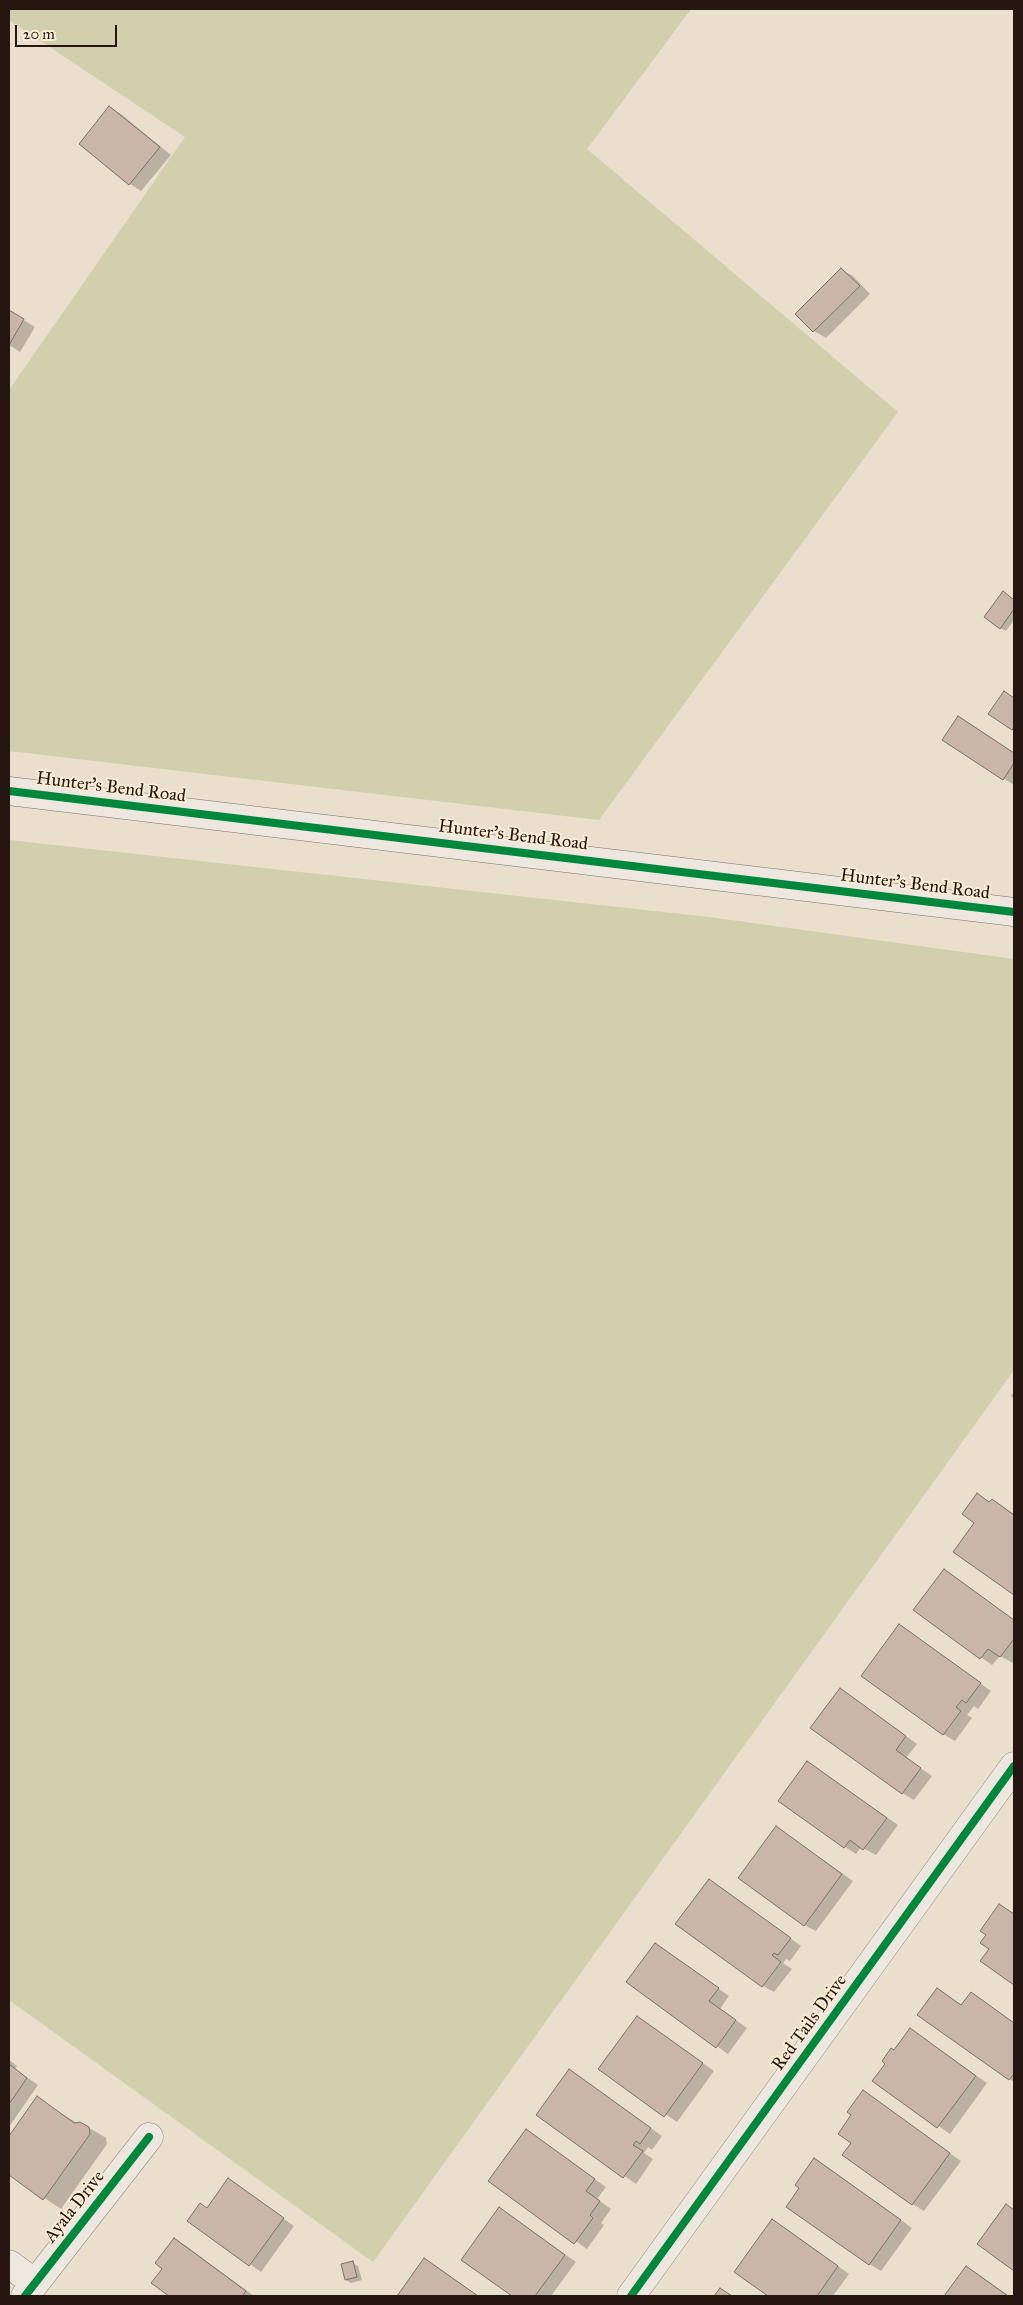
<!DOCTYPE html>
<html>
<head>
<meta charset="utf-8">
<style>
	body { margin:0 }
	#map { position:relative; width:1023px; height:2305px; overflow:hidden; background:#eadecc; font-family:"IM FELL Great Primer",serif }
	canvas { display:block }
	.frame { position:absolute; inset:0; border:10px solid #251710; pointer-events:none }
	.scale { position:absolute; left:15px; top:25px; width:102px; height:22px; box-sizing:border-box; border:2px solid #251710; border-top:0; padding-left:6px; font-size:15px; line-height:18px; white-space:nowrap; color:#251710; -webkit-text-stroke:4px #faecd5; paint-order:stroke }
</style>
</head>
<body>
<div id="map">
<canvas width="1023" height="2305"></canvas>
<div class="frame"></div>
<div class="scale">20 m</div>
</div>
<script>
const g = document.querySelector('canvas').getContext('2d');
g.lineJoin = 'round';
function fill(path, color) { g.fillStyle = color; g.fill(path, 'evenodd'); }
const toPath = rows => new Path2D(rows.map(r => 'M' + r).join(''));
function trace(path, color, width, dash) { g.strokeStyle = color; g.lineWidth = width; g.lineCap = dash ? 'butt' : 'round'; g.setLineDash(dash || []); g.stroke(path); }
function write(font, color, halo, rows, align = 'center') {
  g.font = font + ' "IM FELL Great Primer",serif'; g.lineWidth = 4; g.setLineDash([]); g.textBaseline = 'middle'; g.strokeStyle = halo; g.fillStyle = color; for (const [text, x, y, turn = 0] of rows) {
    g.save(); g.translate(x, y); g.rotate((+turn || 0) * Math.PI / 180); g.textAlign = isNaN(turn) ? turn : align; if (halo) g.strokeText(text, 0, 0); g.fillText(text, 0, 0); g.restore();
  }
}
fill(toPath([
	[9,9,691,9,587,149,898,412,599,820,9,751,9,390,185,137,9,20],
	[9,840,709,917,1014,959,1014,1370,373,2262,9,2000]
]), '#d1cfac');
fill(toPath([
	[110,107,121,114,171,155,141,191,130,184],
	[842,270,853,276,870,294,826,338,814,331],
	[9,311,35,327,20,352,11,346,9,349],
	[1009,596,1014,600,1014,620,1006,631,1000,628],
	[970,724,1014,753,1014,785,943,739],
	[1014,1391,1014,1399,1011,1396],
	[977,1495,991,1502,992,1500,1014,1514,1014,1594,955,1551,976,1522],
	[945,1571,1014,1620,1013,1663,1000,1656,992,1665,915,1610],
	[910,1633,991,1691,978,1709,974,1706,967,1715,972,1718,955,1741,943,1734],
	[852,1697,917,1744,906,1758,932,1776,914,1800,902,1793],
	[807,1762,898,1825,876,1855,861,1847,856,1854,845,1847],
	[776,1827,853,1881,816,1931,804,1925],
	[720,1887,801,1946,790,1961,786,1959,783,1963,792,1969,774,1992,763,1986],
	[1000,1906,1014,1914,1014,1984,982,1961,991,1949,988,1935],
	[656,1944,729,1996,720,2009,747,2028,728,2054,628,1981],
	[938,1990,962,2006,971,1993,1014,2023,1014,2082,919,2015],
	[637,2017,714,2071,677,2122,600,2069],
	[911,2030,987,2083,950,2134,874,2081],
	[9,2060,17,2066,15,2069,38,2085,9,2127],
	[570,2071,662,2136,652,2150,648,2147,644,2153,653,2159,636,2184,538,2115],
	[863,2092,961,2161,924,2211,912,2204,853,2143,853,2115],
	[37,2098,77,2123,80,2123,98,2133,106,2138,107,2144,61,2209,9,2174,9,2138],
	[526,2131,606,2187,597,2199,611,2209,601,2223,604,2225,587,2249,490,2181],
	[826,2166,912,2228,881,2271,869,2264],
	[228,2180,294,2226,261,2272,189,2221,208,2209],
	[1007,2206,1014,2210,1014,2270,979,2244],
	[500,2209,576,2262,551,2296,514,2296,463,2259],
	[784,2227,849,2274,833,2296,770,2296,735,2272],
	[174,2239,186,2246,254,2296,171,2296,153,2283,163,2269],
	[425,2260,436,2266,478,2296,398,2296],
	[353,2263,358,2266,362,2280,351,2283,346,2280],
	[967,2268,978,2274,1009,2296,946,2296]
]), '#0003');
const building = toPath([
	[109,106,160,147,129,185,79,144,109,106],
	[841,268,860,286,813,332,795,314,841,268],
	[9,310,24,319,9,345,9,310],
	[1003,591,1014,600,1014,609,1000,629,984,617,1003,591],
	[1004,691,1014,698,1014,727,1012,730,988,714,1004,691],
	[958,716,1014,753,1014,763,1003,780,942,740,958,716],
	[977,1493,989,1502,992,1499,1014,1515,1014,1595,953,1552,974,1523,962,1514,977,1493],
	[944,1569,1014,1620,1014,1639,1000,1657,988,1649,980,1659,913,1610,944,1569],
	[899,1624,981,1683,966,1703,962,1700,956,1707,961,1711,943,1735,861,1676,899,1624],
	[840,1688,906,1736,896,1750,921,1768,902,1794,810,1728,840,1688],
	[807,1761,887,1818,863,1850,850,1840,844,1848,778,1801,807,1761],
	[776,1826,842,1874,804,1926,738,1878,776,1826],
	[709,1879,791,1938,778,1955,774,1953,772,1955,781,1962,762,1987,675,1924,709,1879],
	[999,1904,1014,1914,1014,1985,980,1961,989,1949,980,1943,986,1935,980,1931,999,1904],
	[655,1943,719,1988,709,2001,736,2020,716,2048,626,1982,655,1943],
	[937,1988,961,2005,971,1992,1014,2023,1014,2074,1009,2080,917,2015,937,1988],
	[637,2016,703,2063,664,2117,598,2069,637,2016],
	[910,2028,976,2076,937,2128,872,2081,885,2064,882,2061,891,2048,894,2050,910,2028],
	[9,2064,27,2078,9,2104,9,2064],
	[569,2069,651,2128,640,2144,636,2141,633,2145,643,2151,623,2178,536,2115,569,2069],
	[863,2090,950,2153,912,2205,842,2155,851,2143,838,2134,851,2115,847,2112,863,2090],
	[37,2096,74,2123,80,2122,89,2127,90,2134,43,2200,9,2175,9,2136,37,2096],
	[526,2129,595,2179,586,2191,600,2201,590,2215,593,2218,574,2244,488,2181,526,2129],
	[814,2158,901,2220,869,2265,786,2207,799,2188,795,2185,814,2158],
	[228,2178,284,2218,249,2266,187,2221,200,2203,207,2208,228,2178],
	[1006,2204,1014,2210,1014,2271,977,2244,1006,2204],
	[499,2207,565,2255,535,2296,512,2296,461,2260,499,2207],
	[772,2219,838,2266,817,2296,768,2296,734,2272,772,2219],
	[174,2238,246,2291,242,2296,169,2296,151,2283,162,2269,155,2263,174,2238],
	[424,2258,478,2296,397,2296,424,2258],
	[353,2261,357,2277,345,2280,341,2264,353,2261],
	[966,2266,1008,2296,944,2296,966,2266],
	[720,2288,732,2296,714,2296,720,2288]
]);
fill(building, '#c9b6a9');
trace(building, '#7a7268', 1);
const street = toPath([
	[9,2264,35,2283],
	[25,2296,149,2137],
	[631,2296,1014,1766]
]);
const secondary = toPath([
	[9,791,1014,912]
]);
trace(street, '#958d82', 29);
trace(secondary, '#7a7268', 29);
trace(street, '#ede7de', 28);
trace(secondary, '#ede7de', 28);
trace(toPath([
	[9,791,1014,912],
	[25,2296,149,2137],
	[631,2296,1014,1766]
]), '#00873e', 8);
write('18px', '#251710', '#faecd5', [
	["Hunter's Bend Road",111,788,7],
	["Hunter's Bend Road",513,836,7],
	["Hunter's Bend Road",915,885,7],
	["Red Tails Drive",810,2023,-54],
	["Ayala Drive",75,2207,-52]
]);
</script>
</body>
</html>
